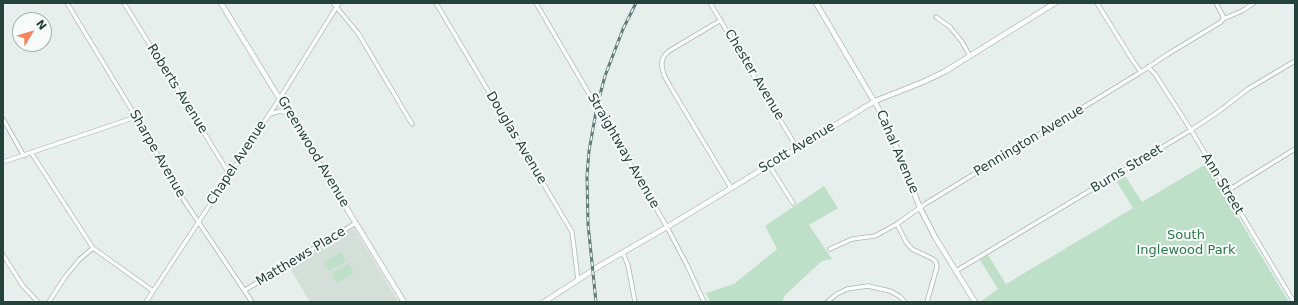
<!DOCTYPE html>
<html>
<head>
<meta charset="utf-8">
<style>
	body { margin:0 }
	#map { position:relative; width:1298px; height:305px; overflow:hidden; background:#e6efeb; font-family:"DejaVu Sans",sans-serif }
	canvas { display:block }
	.frame { position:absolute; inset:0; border:4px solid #24423a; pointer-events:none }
	.north { position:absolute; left:12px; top:12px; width:40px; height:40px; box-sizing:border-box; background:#f7fbf9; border:1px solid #a3b1ad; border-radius:50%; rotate:52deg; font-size:11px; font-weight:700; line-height:16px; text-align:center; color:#24423a }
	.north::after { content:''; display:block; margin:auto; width:14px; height:18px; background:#f4845f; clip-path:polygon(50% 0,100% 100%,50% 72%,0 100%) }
</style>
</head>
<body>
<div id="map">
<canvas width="1298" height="305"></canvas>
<div class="frame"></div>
<div class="north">N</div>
</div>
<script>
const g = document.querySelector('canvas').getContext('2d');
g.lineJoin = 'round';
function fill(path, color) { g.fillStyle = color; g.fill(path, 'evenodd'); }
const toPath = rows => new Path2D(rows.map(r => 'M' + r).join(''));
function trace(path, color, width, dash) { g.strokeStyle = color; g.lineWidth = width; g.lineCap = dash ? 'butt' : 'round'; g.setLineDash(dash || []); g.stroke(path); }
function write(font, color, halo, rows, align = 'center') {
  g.font = font + ' "DejaVu Sans",sans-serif'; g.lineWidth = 4; g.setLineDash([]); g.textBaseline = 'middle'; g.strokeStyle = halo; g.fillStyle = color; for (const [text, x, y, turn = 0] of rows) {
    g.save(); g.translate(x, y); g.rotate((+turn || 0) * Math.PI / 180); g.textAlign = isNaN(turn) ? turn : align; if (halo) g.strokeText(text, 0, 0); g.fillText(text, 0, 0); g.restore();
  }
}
fill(toPath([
	[354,228,399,302,310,302,289,267]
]), '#d4dfda');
fill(toPath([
	[1206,164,1289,302,980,302,998,289,980,260,988,255,1006,284,1133,208,1115,179,1124,174,1142,202],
	[824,186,838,208,809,225,832,259,822,261,785,295,782,302,710,302,706,293,734,284,777,249,765,226],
	[341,252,346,261,329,271,324,262],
	[348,264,354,273,337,283,331,274]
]), '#bfe0c8');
const minor = toPath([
	[67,3,136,117,179,193,252,302],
	[124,3,230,175],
	[333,3,358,33,412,124],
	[436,3,572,232,578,280],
	[536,3,667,227,688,267,704,302],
	[710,3,797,148],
	[1097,3,1133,61,1141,72],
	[1216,3,1223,16,1223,19],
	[936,17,950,27,962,42,970,56],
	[721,20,669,51,664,56,662,61,662,67,664,75,670,86,731,188],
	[1148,67,1155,74,1191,130,1294,302],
	[270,114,280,111,289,114],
	[3,119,24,156],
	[32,154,93,248,153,291],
	[3,162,136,117],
	[769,165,793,203],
	[1227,191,1295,149],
	[897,224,906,242,912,249,933,259,936,262,937,267,927,302],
	[830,249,852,239,875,236,897,224,925,204,1141,72,1168,54,1221,22,1223,19,1242,11,1254,3],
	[623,253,628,265,635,302],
	[3,255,23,286,38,302],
	[956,271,1191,130,1218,112,1248,89,1295,61],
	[245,290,356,223],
	[49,302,65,277,79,260,93,248],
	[146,302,280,98,339,3],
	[827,302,837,294,847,289,868,286,890,291,899,296,905,302]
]);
const tertiary = toPath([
	[221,3,404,302],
	[816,3,887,123,920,208,935,237,975,302],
	[544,302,601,265,667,227,875,101,923,82,944,72,1055,3]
]);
trace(minor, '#a8b8b2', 5);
trace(tertiary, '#a8b8b2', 6);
trace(minor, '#fff', 3.5);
trace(tertiary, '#fff', 4.5);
const rail = toPath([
	[596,302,588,224,587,176,589,151,597,106,605,76,623,29,636,3]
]);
trace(rail, '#5f7d75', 3);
trace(rail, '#f7fbf9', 1.5, [4.5]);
write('13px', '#24423a', '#f7fbf9', [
	["Chester Avenue",754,75,59],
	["Roberts Avenue",177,89,58],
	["Douglas Avenue",516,138,59],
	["Pennington Avenue",1029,141,-31],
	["Scott Avenue",797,148,-31],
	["Straightway Avenue",623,151,60],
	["Greenwood Avenue",313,152,59],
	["Cahal Avenue",897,152,67],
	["Sharpe Avenue",157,154,60],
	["Chapel Avenue",237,163,-57],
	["Burns Street",1127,169,-31],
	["Ann Street",1222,184,59],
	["Matthews Place",301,257,-31]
]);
write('13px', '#2d7a4b', '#f7fbf9', [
	["South",1186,236],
	["Inglewood Park",1186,251]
]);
</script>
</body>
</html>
